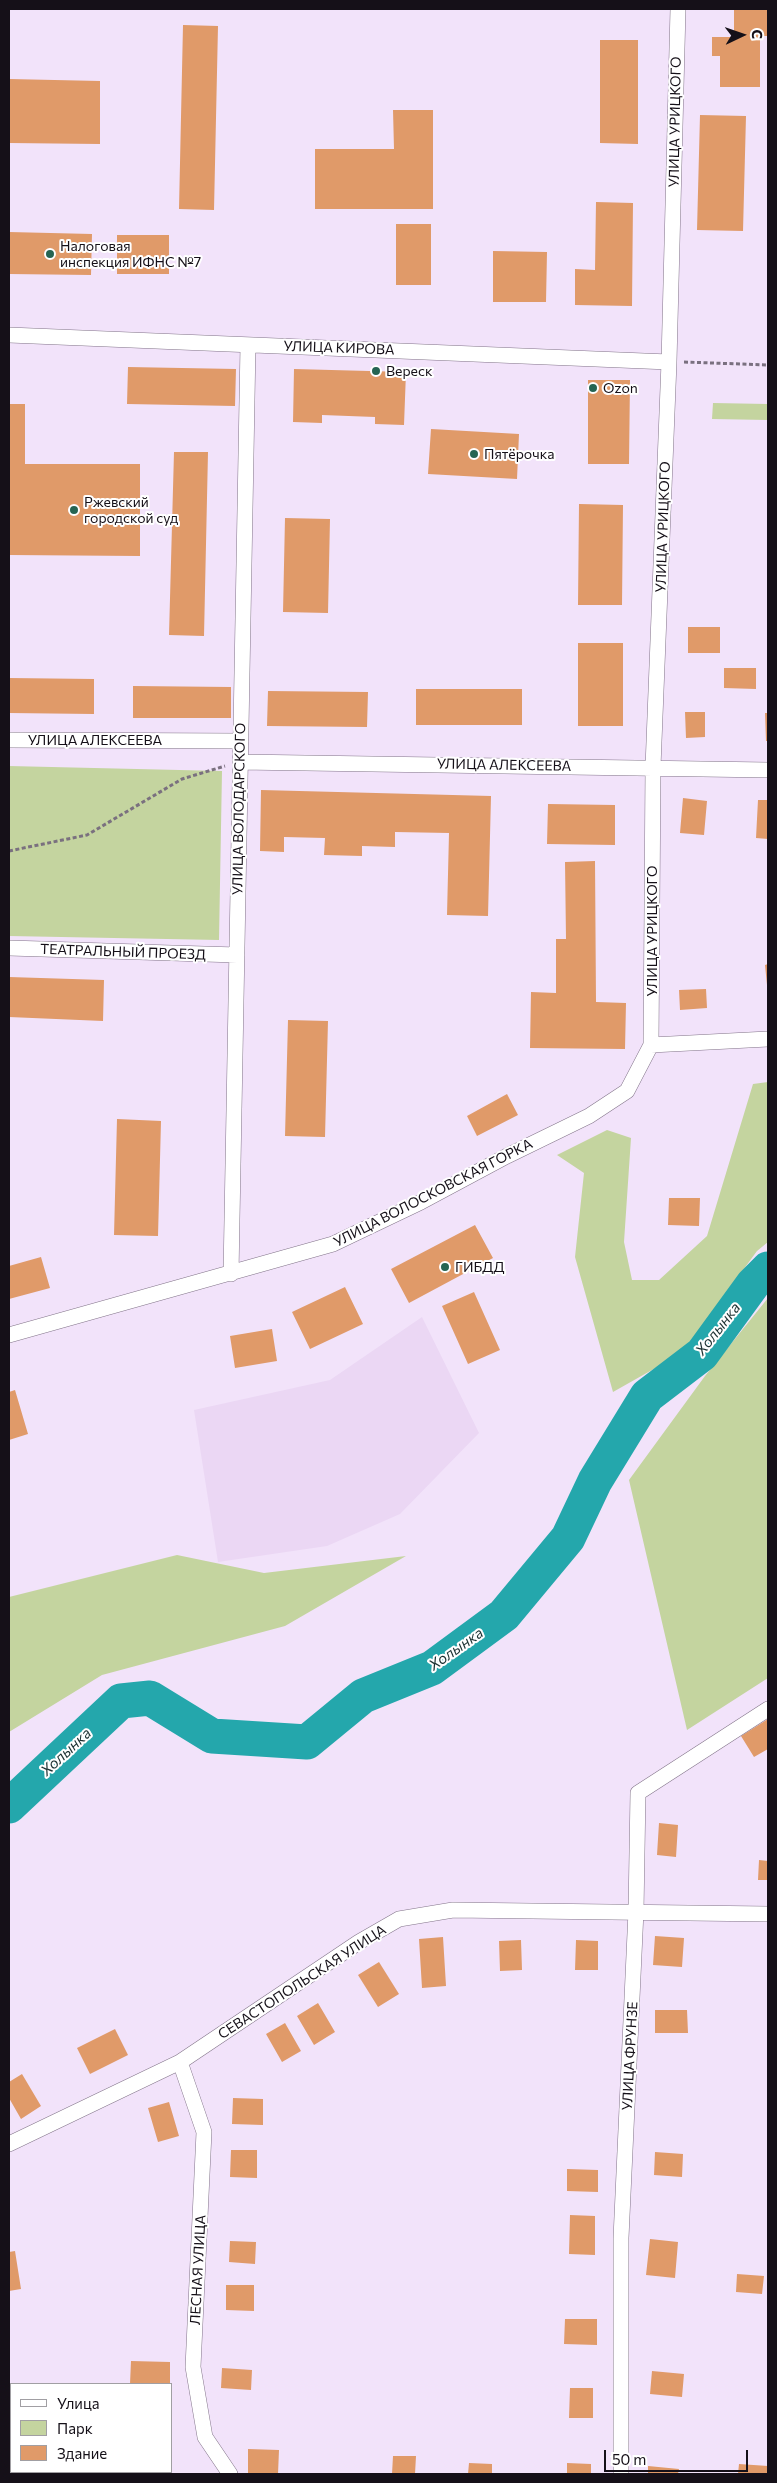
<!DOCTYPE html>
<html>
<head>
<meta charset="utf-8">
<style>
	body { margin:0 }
	#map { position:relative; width:777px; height:2483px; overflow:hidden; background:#f2e3fa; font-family:Commissioner,sans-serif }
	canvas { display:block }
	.frame { position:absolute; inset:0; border:10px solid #151018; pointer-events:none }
	.legend { position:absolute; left:10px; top:2383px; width:162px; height:90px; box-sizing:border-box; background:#fff; border:1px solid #a19fa3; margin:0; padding:6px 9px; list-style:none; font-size:15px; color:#151018 }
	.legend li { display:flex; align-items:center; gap:10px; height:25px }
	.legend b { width:25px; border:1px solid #a19fa3 }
	.north { position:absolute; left:717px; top:10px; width:50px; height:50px; -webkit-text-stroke:4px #fff; paint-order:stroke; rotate:87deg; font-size:14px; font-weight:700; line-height:20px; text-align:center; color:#151018 }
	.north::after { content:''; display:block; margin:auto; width:18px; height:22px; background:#151018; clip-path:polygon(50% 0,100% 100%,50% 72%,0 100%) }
	.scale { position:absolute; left:604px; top:2450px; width:144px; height:22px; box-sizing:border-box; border:2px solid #151018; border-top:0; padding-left:6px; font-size:15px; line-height:18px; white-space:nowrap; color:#151018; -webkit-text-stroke:4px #fff; paint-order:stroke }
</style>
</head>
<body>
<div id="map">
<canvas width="777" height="2483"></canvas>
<div class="frame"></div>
<ul class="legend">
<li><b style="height:6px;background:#fff"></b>Улица</li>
<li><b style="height:14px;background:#c4d49f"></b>Парк</li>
<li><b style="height:14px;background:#e09a69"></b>Здание</li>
</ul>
<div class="north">С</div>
<div class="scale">50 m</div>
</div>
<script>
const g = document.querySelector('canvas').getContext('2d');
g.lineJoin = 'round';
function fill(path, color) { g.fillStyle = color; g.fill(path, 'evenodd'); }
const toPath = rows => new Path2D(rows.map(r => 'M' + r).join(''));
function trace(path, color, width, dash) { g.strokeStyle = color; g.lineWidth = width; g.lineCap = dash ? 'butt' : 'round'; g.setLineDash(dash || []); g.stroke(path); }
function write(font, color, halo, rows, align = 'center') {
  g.font = font + ' Commissioner,sans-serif'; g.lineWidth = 4; g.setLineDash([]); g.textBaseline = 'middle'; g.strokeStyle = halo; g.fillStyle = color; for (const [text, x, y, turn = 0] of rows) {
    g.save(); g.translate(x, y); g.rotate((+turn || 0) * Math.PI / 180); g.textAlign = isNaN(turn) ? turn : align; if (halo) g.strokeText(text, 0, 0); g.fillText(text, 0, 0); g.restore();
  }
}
fill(toPath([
	[422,1317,479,1433,400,1514,327,1546,218,1562,194,1410,330,1380]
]), '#ebd7f4');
fill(toPath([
	[713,403,768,404,768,420,712,419],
	[9,766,222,771,219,940,9,936],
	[768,1082,768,1242,757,1251,682,1353,613,1392,575,1257,584,1173,557,1155,607,1130,631,1138,624,1242,632,1280,659,1280,707,1236,753,1084],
	[768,1298,768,1678,687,1730,629,1480,705,1376],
	[177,1555,264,1573,406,1556,285,1626,102,1675,9,1732,9,1597]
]), '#c4d49f');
trace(toPath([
	[9,2457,11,2461],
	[19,2472,21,2474]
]), '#24a7ac', 5.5);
trace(toPath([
	[9,1806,121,1701,150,1698,212,1736,307,1742,363,1696,432,1668,504,1615,568,1538,595,1481,647,1396,702,1354,753,1284,768,1269]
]), '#24a7ac', 35);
fill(toPath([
	[734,9,768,9,768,36,760,36,760,87,720,87,720,56,712,56,712,37,734,37],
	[183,25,218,26,214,210,179,209],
	[600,40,638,40,638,144,600,143],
	[9,79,100,81,100,144,9,143],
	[393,110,433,110,433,209,315,209,315,149,394,149],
	[700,115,746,116,743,231,697,230],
	[596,202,633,203,632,306,575,305,575,269,595,270],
	[396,224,431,224,431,285,396,285],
	[9,232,92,234,91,275,9,274],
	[117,235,169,235,169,274,117,274],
	[493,251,547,252,546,302,493,302],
	[128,367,236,369,235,406,127,404],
	[294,369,406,372,404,425,375,424,375,417,322,415,322,423,293,422],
	[588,380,630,380,629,464,588,464],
	[9,404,25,404,25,464,140,464,140,556,9,555],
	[431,429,519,434,517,479,428,474],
	[174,452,208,452,204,636,169,635],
	[579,504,623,505,622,605,578,605],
	[285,518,330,519,328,613,283,612],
	[688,627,720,627,720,653,688,653],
	[578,643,623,643,623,726,578,726],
	[724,668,756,668,756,689,724,688],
	[9,678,94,679,94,714,9,713],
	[133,686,231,687,231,718,133,718],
	[416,689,522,689,522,725,416,725],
	[268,691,368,692,367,727,267,726],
	[685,712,705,712,705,737,686,738],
	[765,713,768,713,768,741,766,741],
	[261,790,491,796,488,916,447,915,449,833,395,832,395,847,362,846,362,856,324,855,325,838,284,837,284,852,260,851],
	[683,798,707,801,704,835,680,833],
	[758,800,768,800,768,839,756,838],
	[548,804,615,805,615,845,547,844],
	[595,861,596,1002,626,1003,625,1049,530,1048,531,992,556,993,556,939,566,939,565,862],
	[768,964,768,985,767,985,765,965],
	[9,977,104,980,103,1021,9,1017],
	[706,989,707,1008,680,1010,679,990],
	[288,1020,328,1021,325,1137,285,1136],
	[507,1094,518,1115,477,1136,467,1116],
	[117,1119,161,1121,158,1236,114,1235],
	[669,1198,700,1198,699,1226,668,1225],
	[475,1225,493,1258,409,1303,391,1269],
	[41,1257,50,1288,9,1299,9,1266],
	[345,1287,363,1324,310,1349,292,1312],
	[474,1292,500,1350,468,1364,442,1306],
	[272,1329,277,1361,235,1368,230,1336],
	[15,1390,28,1434,9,1440,9,1392],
	[768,1719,768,1749,754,1757,741,1736],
	[659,1823,678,1825,676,1857,657,1855],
	[759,1860,768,1861,768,1880,758,1880],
	[655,1936,684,1938,682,1967,653,1965],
	[443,1937,446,1986,422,1988,419,1939],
	[521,1940,522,1970,500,1971,499,1941],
	[576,1940,598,1941,598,1970,575,1970],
	[379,1962,399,1994,378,2007,358,1975],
	[318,2003,335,2032,314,2045,297,2016],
	[655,2010,687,2010,688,2033,655,2033],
	[285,2023,301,2051,282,2062,266,2034],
	[115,2029,128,2055,90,2074,77,2048],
	[22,2074,41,2106,21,2119,9,2098,9,2082],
	[233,2098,263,2099,263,2125,232,2124],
	[169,2102,179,2136,158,2142,148,2108],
	[231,2150,257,2150,257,2178,230,2177],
	[655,2152,683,2154,682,2177,654,2175],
	[567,2169,598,2170,598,2192,567,2191],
	[570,2215,595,2216,595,2255,569,2254],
	[650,2239,678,2242,675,2278,646,2275],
	[230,2241,256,2242,255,2264,229,2262],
	[15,2251,21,2289,9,2291,9,2252],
	[737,2274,764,2276,762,2294,736,2292],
	[226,2285,254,2285,254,2311,226,2310],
	[565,2319,597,2319,597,2345,564,2344],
	[131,2361,170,2362,170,2384,130,2384],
	[222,2368,252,2370,251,2390,221,2388],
	[652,2371,684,2374,682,2397,650,2394],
	[570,2388,593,2388,593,2418,569,2418],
	[248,2449,279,2450,278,2474,248,2473],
	[393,2456,416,2456,415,2474,392,2474],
	[469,2463,492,2464,492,2474,468,2474],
	[567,2463,591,2464,591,2474,567,2474],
	[739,2464,768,2466,768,2474,738,2474],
	[648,2466,679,2469,678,2474,648,2474]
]), '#e09a69');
const street = toPath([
	[9,335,669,362],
	[9,740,241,741],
	[240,762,768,770],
	[9,948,237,955],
	[651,1045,768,1039],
	[231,1274,248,345],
	[9,1335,333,1244,421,1202,507,1156,589,1116,627,1091,651,1045,653,767,669,362,678,9],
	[180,2062,204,2132,193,2367,205,2437,230,2474],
	[9,2144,180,2062,359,1942,399,1919,453,1910,768,1914],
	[621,2474,621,2238,636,1911,638,1793,768,1709]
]);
trace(street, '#827489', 16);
trace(toPath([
	[684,362,768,365],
	[9,851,87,835,182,779,225,766]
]), '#7a707f', 3, [4, 2.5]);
trace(street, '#fff', 15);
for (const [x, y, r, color] of [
	[50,254,5,"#256452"],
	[376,371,5,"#256452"],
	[593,388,5,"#256452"],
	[474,454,5,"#256452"],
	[74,510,5,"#256452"],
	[445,1267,5,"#256452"]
]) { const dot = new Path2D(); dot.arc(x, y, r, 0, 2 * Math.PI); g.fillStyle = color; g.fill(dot); trace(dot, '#fff', 2); }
write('14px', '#151018', '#fff', [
	["УЛИЦА УРИЦКОГО",675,122,-89],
	["УЛИЦА КИРОВА",339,348,2],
	["УЛИЦА УРИЦКОГО",663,527,-88],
	["УЛИЦА АЛЕКСЕЕВА",95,740],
	["УЛИЦА АЛЕКСЕЕВА",504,765,1],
	["УЛИЦА ВОЛОДАРСКОГО",239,809,-89],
	["УЛИЦА УРИЦКОГО",652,931,-90],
	["ТЕАТРАЛЬНЫЙ ПРОЕЗД",123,952,2],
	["УЛИЦА ВОЛОСКОВСКАЯ ГОРКА",433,1193,-27],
	["СЕВАСТОПОЛЬСКАЯ УЛИЦА",302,1982,-33],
	["УЛИЦА ФРУНЗЕ",630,2056,-87],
	["ЛЕСНАЯ УЛИЦА",198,2270,-87]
]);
write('14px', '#151018', '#fff', [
	["Налоговая",60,246],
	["инспекция ИФНС №7",60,262],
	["Вереск",386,371],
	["Ozon",603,388],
	["Пятёрочка",484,454],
	["Ржевский",84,502],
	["городской суд",84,518],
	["ГИБДД",455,1267]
], 'left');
write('italic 15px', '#1c3132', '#fff', [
	["Холынка",718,1329,-52],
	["Холынка",456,1649,-35],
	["Холынка",66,1752,-43]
]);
</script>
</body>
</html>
